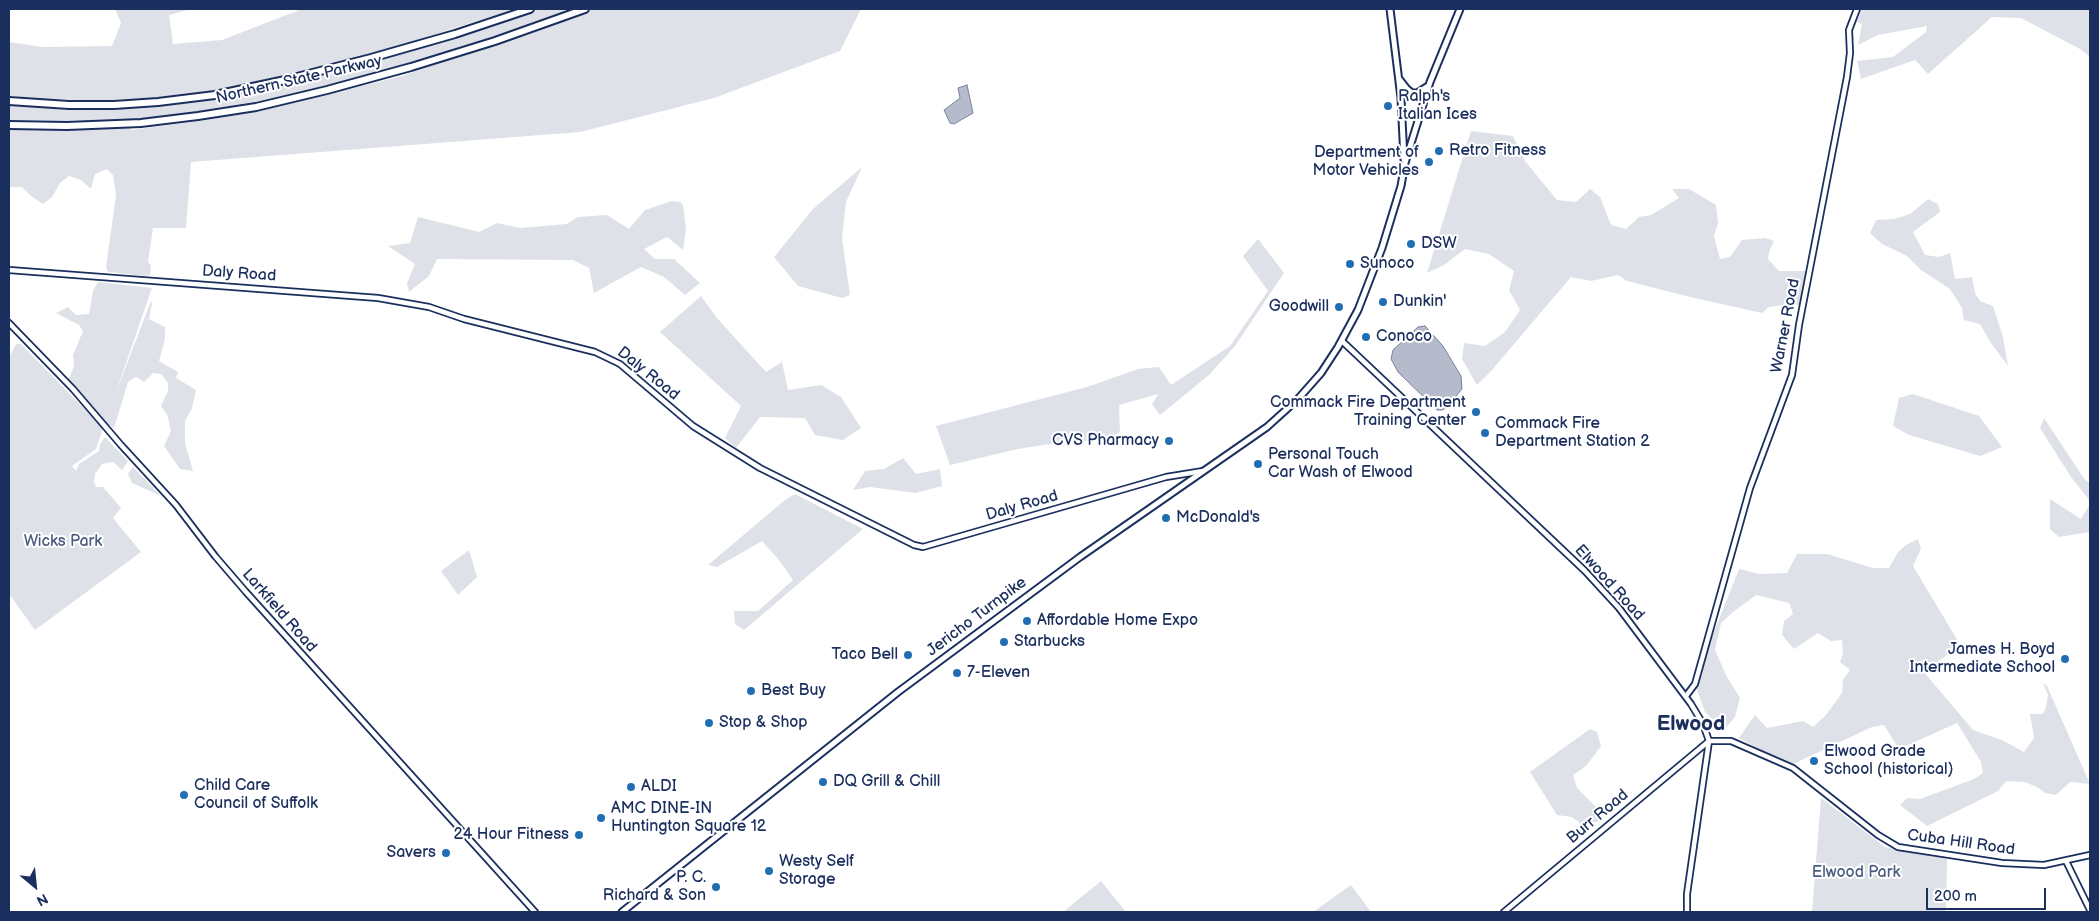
<!DOCTYPE html>
<html>
<head>
<meta charset="utf-8">
<style>
	body { margin:0 }
	#map { position:relative; width:2099px; height:921px; overflow:hidden; background:#fff; font-family:"Balsamiq Sans",sans-serif }
	canvas { display:block }
	.frame { position:absolute; inset:0; border:10px solid #1b2f5e; pointer-events:none }
	.north { position:absolute; left:10px; top:861px; width:50px; height:50px; -webkit-text-stroke:4px #fff; paint-order:stroke; rotate:152deg; font-size:14px; font-weight:700; line-height:20px; text-align:center; color:#1b2f5e }
	.north::after { content:''; display:block; margin:auto; width:18px; height:22px; background:#1b2f5e; clip-path:polygon(50% 0,100% 100%,50% 72%,0 100%) }
	.scale { position:absolute; left:1926px; top:888px; width:120px; height:22px; box-sizing:border-box; border:2px solid #1b2f5e; border-top:0; padding-left:6px; font-size:15px; line-height:18px; white-space:nowrap; color:#1b2f5e; -webkit-text-stroke:4px #fff; paint-order:stroke }
</style>
</head>
<body>
<div id="map">
<canvas width="2099" height="921"></canvas>
<div class="frame"></div>
<div class="north">N</div>
<div class="scale">200 m</div>
</div>
<script>
const g = document.querySelector('canvas').getContext('2d');
g.lineJoin = 'round';
function fill(path, color) { g.fillStyle = color; g.fill(path, 'evenodd'); }
const toPath = rows => new Path2D(rows.map(r => 'M' + r).join(''));
function trace(path, color, width, dash) { g.strokeStyle = color; g.lineWidth = width; g.lineCap = dash ? 'butt' : 'round'; g.setLineDash(dash || []); g.stroke(path); }
function write(font, color, halo, rows, align = 'center') {
  g.font = font + ' "Balsamiq Sans",sans-serif'; g.lineWidth = 4; g.setLineDash([]); g.textBaseline = 'middle'; g.strokeStyle = halo; g.fillStyle = color; for (const [text, x, y, turn = 0] of rows) {
    g.save(); g.translate(x, y); g.rotate((+turn || 0) * Math.PI / 180); g.textAlign = isNaN(turn) ? turn : align; if (halo) g.strokeText(text, 0, 0); g.fillText(text, 0, 0); g.restore();
  }
}
fill(toPath([
	[115,9,191,9,169,15,173,44,222,40,302,9,514,9,386,50,217,91,163,98,114,101,45,99,9,96,9,42,43,47,112,46,121,23],
	[534,9,572,9,488,39,416,62,343,83,276,98,179,115,106,122,9,122,9,101,72,107,240,93,493,24],
	[594,9,861,9,840,51,714,98,580,132,191,162,186,228,153,228,148,262,151,265,150,275,146,276,108,272,106,267,116,195,113,175,107,169,95,174,91,189,81,180,69,176,60,183,52,197,43,204,31,196,22,187,9,187,9,128,102,129,131,126,131,130,207,120,330,94,402,76],
	[1862,9,2090,9,2090,57,2080,49,2021,18,1992,17,1928,74,1915,60,1861,79,1857,61,1893,57,1926,32,1927,26,1878,35,1858,45,1862,24,1857,22],
	[1471,131,1513,136,1525,161,1557,200,1576,202,1590,189,1600,197,1611,225,1626,229,1639,217,1651,215,1679,198,1672,189,1689,189,1716,205,1718,223,1714,236,1720,259,1730,257,1742,240,1765,238,1774,241,1769,252,1768,259,1779,271,1807,271,1799,305,1789,304,1769,307,1762,313,1690,297,1627,281,1618,275,1591,281,1571,277,1492,370,1477,385,1462,359,1464,343,1485,346,1505,332,1520,310,1509,290,1514,271,1489,254,1465,249,1444,265,1427,273],
	[862,167,846,202,842,238,850,295,842,298,798,286,774,257,813,209],
	[1928,199,1938,204,1940,212,1913,232,1925,255,1939,257,1950,253,1955,279,1972,277,1975,293,1980,301,1993,306,2003,337,2008,366,1991,343,1980,324,1964,320,1962,308,1950,289,1921,270,1907,256,1882,244,1870,233,1876,220,1894,219,1910,214],
	[672,201,680,202,683,205,686,229,683,250,667,237,644,249,655,259,674,259,700,283,685,295,664,277,641,267,594,293,589,268,573,260,437,259,429,276,409,292,407,283,415,264,388,246,410,243,418,217,479,232,497,223,520,228,567,224,578,217,607,215,629,229,645,210],
	[1258,239,1284,273,1235,346,1209,375,1160,415,1152,404,1158,394,1119,405,1120,432,1109,440,1062,442,1018,449,950,465,936,426,1087,387,1138,369,1159,367,1171,385,1230,346,1268,291,1243,256],
	[98,282,152,288,115,395,151,301,152,304,149,319,165,327,165,339,159,361,178,372,176,378,196,390,192,408,185,421,185,443,193,471,180,469,164,446,171,431,167,414,161,406,168,391,168,383,161,374,153,373,144,382,136,377,128,382,114,428,106,423,68,381,74,366,73,355,83,331,79,325,56,313,68,307,76,315,89,314,93,291],
	[701,296,717,318,766,372,782,362,788,390,821,385,841,397,861,428,843,440,815,435,805,418,760,417,736,448,725,438,741,406,660,332],
	[16,344,21,344,103,428,96,449,72,466,76,471,79,464,99,451,100,444,105,437,128,461,122,470,113,462,102,464,95,474,94,482,96,487,103,487,121,508,113,518,141,552,35,630,9,594,9,357],
	[1913,394,1979,416,2002,447,1980,456,1909,435,1893,426,1899,398],
	[2044,418,2085,480,2090,483,2090,501,2071,477,2040,428],
	[903,458,916,474,940,469,942,486,915,493,870,487,853,490,865,471,884,469],
	[133,467,161,496,132,483,128,474],
	[795,494,863,529,744,630,735,624,734,611,758,611,793,580,779,560,762,541,717,567,708,565,785,500],
	[2050,499,2081,519,2090,504,2090,532,2059,537,2050,529],
	[1918,539,1921,549,1913,566,1961,646,1923,671,1973,730,2004,741,2024,752,2034,738,2030,714,2043,714,2046,707,2048,695,2043,683,2047,686,2090,784,2070,782,2056,795,2045,793,2039,788,2025,782,2006,781,1998,791,1927,826,1900,805,1907,798,1920,799,1974,779,1983,773,1981,762,1957,723,1899,749,1884,725,1872,727,1789,766,1739,738,1755,715,1767,728,1803,721,1813,727,1826,715,1842,693,1843,680,1850,670,1840,662,1843,653,1842,640,1831,641,1818,633,1794,649,1782,635,1784,621,1793,614,1789,603,1756,595,1733,612,1721,623,1715,650,1726,675,1740,698,1735,717,1724,730,1705,712,1697,690,1712,637,1739,569,1759,574,1787,573,1797,554,1827,554,1873,568,1889,568,1898,552,1906,545],
	[469,550,477,577,458,595,441,571],
	[1590,729,1597,732,1601,746,1586,766,1573,775,1577,788,1595,806,1602,821,1581,824,1572,817,1557,815,1530,772],
	[1821,798,1885,847,1947,859,1946,912,1812,912],
	[1101,881,1126,912,1063,912],
	[1351,885,1371,912,1313,912]
]), '#dee1e7');
const water = toPath([
	[967,85,973,113,954,124,950,123,944,110,960,98,958,88,967,85],
	[1425,326,1443,346,1461,376,1462,389,1446,408,1442,410,1437,410,1398,372,1391,359,1393,350,1418,327,1425,326]
]);
fill(water, '#b5bbca');
trace(water, '#77839f', 1);
const secondary = toPath([
	[9,270,378,298,429,307,464,319,595,352,620,364,693,426,760,468,914,545,923,547,1166,477,1203,471],
	[9,323,73,389,121,445,176,505,215,556,246,592,535,912],
	[1342,341,1585,571,1619,608,1691,704,1703,724,1709,741,1687,894,1687,912],
	[1686,696,1695,684,1750,488,1792,375,1799,325,1847,77,1850,53,1849,30,1857,9],
	[2066,861,2090,910],
	[1504,912,1709,741,1731,741,1793,768,1878,835,1898,847,2002,863,2044,865,2090,855]
]);
const primary = toPath([
	[1390,9,1401,98,1404,160],
	[1400,80,1407,89,1412,93,1417,93,1428,86],
	[622,912,898,692,1080,557,1267,427,1298,399,1321,373,1338,347,1358,310,1382,248,1401,186,1405,163,1430,82,1460,9]
]);
const highway = toPath([
	[9,101,69,105,114,105,158,102,215,95,285,80,371,58,455,34,530,9],
	[9,125,67,126,141,123,198,116,256,107,327,90,411,67,495,41,585,9]
]);
trace(secondary, '#1b2f5e', 8);
trace(primary, '#1b2f5e', 9);
trace(highway, '#1b2f5e', 10);
trace(secondary, '#fff', 4.5);
trace(primary, '#fff', 5);
trace(highway, '#fff', 6);
for (const [x, y, r, color] of [
	[1388,106,5,"#1f6fb2"],
	[1439,151,5,"#1f6fb2"],
	[1429,162,5,"#1f6fb2"],
	[1411,244,5,"#1f6fb2"],
	[1350,264,5,"#1f6fb2"],
	[1383,302,5,"#1f6fb2"],
	[1339,307,5,"#1f6fb2"],
	[1366,337,5,"#1f6fb2"],
	[1476,412,5,"#1f6fb2"],
	[1485,433,5,"#1f6fb2"],
	[1169,441,5,"#1f6fb2"],
	[1258,464,5,"#1f6fb2"],
	[1166,518,5,"#1f6fb2"],
	[1027,621,5,"#1f6fb2"],
	[1004,642,5,"#1f6fb2"],
	[908,655,5,"#1f6fb2"],
	[2065,659,5,"#1f6fb2"],
	[957,673,5,"#1f6fb2"],
	[751,691,5,"#1f6fb2"],
	[709,723,5,"#1f6fb2"],
	[1814,761,5,"#1f6fb2"],
	[823,782,5,"#1f6fb2"],
	[631,787,5,"#1f6fb2"],
	[184,795,5,"#1f6fb2"],
	[601,818,5,"#1f6fb2"],
	[579,835,5,"#1f6fb2"],
	[446,853,5,"#1f6fb2"],
	[769,871,5,"#1f6fb2"],
	[716,887,5,"#1f6fb2"]
]) { const dot = new Path2D(); dot.arc(x, y, r, 0, 2 * Math.PI); g.fillStyle = color; g.fill(dot); trace(dot, '#fff', 2); }
write('16px', '#1b2f5e', '#fff', [
	["Northern State Parkway",299,80,-13],
	["Daly Road",239,274,4],
	["Warner Road",1786,326,-79],
	["Daly Road",648,374,39],
	["Daly Road",1022,506,-16],
	["Elwood Road",1609,583,48],
	["Larkfield Road",279,611,49],
	["Jericho Turnpike",977,617,-37],
	["Burr Road",1598,817,-40],
	["Cuba Hill Road",1961,843,8]
]);
write('16px', '#1b2f5e', '#fff', [
	["Ralph's",1398,97],
	["Italian Ices",1398,115],
	["Retro Fitness",1449,151],
	["Department of",1419,153,"right"],
	["Motor Vehicles",1419,171,"right"],
	["DSW",1421,244],
	["Sunoco",1360,264],
	["Dunkin'",1393,302],
	["Goodwill",1329,307,"right"],
	["Conoco",1376,337],
	["Commack Fire Department",1466,403,"right"],
	["Training Center",1466,421,"right"],
	["Commack Fire",1495,424],
	["Department Station 2",1495,442],
	["CVS Pharmacy",1159,441,"right"],
	["Personal Touch",1268,455],
	["Car Wash of Elwood",1268,473],
	["McDonald's",1176,518],
	["Affordable Home Expo",1037,621],
	["Starbucks",1014,642],
	["James H. Boyd",2055,650,"right"],
	["Intermediate School",2055,668,"right"],
	["Taco Bell",898,655,"right"],
	["7-Eleven",967,673],
	["Best Buy",761,691],
	["Stop & Shop",719,723],
	["Elwood Grade",1824,752],
	["School (historical)",1824,770],
	["DQ Grill & Chill",833,782],
	["Child Care",194,786],
	["Council of Suffolk",194,804],
	["ALDI",641,787],
	["AMC DINE-IN",611,809],
	["Huntington Square 12",611,827],
	["24 Hour Fitness",569,835,"right"],
	["Savers",436,853,"right"],
	["Westy Self",779,862],
	["Storage",779,880],
	["P. C.",706,878,"right"],
	["Richard & Son",706,896,"right"]
], 'left');
write('16px', '#4c5c80', '#fff', [
	["Wicks Park",63,542],
	["Elwood Park",1856,873]
]);
write('bold 21px', '#1b2f5e', '#fff', [
	["Elwood",1691,725]
]);
</script>
</body>
</html>
